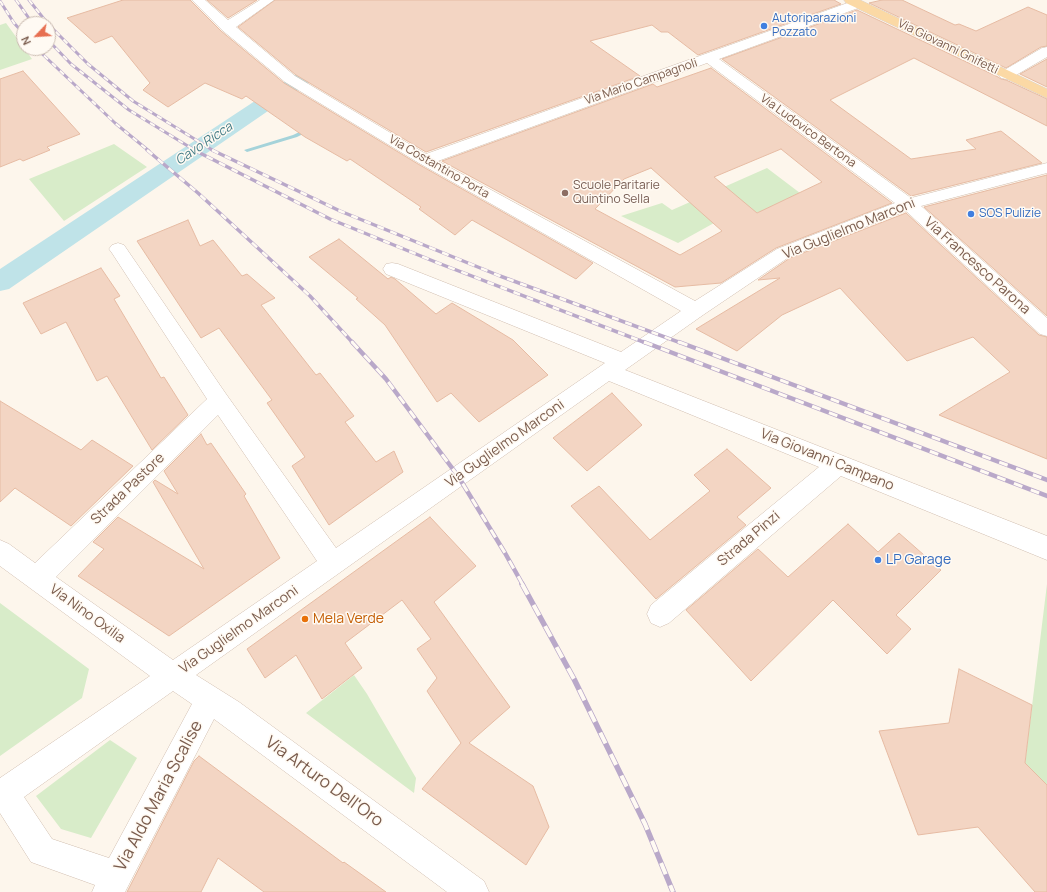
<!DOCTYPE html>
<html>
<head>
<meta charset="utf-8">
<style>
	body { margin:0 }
	#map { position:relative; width:1047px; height:892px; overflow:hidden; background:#fdf6ec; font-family:Manrope,sans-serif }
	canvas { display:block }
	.north { position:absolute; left:16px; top:16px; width:40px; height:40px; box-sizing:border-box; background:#fffaf3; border:1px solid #cabbb1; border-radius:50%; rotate:245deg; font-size:11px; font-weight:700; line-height:16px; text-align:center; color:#7a5c4d }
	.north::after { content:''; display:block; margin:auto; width:14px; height:18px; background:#e76f51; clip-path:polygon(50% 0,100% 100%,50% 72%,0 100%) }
</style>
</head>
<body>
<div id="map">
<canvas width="1047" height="892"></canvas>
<div class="north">N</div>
</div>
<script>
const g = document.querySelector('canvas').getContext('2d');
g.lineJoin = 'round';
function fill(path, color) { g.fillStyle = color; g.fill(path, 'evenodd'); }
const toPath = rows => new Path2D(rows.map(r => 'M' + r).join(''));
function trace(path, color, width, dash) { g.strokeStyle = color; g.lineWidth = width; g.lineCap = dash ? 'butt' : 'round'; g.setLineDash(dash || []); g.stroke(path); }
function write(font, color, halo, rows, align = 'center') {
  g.font = font + ' Manrope,sans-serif'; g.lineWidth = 3; g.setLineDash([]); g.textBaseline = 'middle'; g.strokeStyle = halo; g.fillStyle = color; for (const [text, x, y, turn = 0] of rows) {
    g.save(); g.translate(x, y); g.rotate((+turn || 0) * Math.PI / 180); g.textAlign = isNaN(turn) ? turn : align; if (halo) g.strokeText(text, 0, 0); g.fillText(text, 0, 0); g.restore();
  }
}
fill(toPath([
	[6,23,32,59,0,70,0,25],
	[114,144,147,167,64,221,29,179],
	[767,168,800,193,762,212,723,218,678,243,621,216,662,203,672,210],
	[1047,584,1047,785,1025,763],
	[0,603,89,669,82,698,0,756],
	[354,675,367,694,416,778,414,793,306,713],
	[110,740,137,758,91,838,61,829,36,796]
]), '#d8ecc9');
fill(toPath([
	[310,127,315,128,297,137,247,152,244,150,293,135,310,127]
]), '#a5d3da');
fill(toPath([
	[393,0,412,0,386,25,316,78,9,289,0,291,0,269,302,70,374,17,393,0]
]), '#bfe3e8');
const building = toPath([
	[123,0,190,0,221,31,284,83,418,164,593,263,576,279,472,220,455,235,419,209,421,207,350,159,347,161,305,137,246,96,242,99,205,83,168,107,143,90,150,83,112,36,95,43,67,18,123,0],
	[207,0,257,0,228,18,207,0],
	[275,0,834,0,841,4,698,55,668,32,661,32,652,25,590,41,640,76,426,152,296,75,238,27,275,0],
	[882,0,902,0,955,25,959,24,976,31,1028,7,1047,15,1047,46,1041,47,1006,68,869,3,882,0],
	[857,10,998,77,1001,79,1006,80,1047,99,1047,126,914,58,830,100,911,159,976,149,966,140,1001,131,1042,163,911,196,722,59,857,10],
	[1047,59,1047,87,1020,74,1047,59],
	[711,68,892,203,776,248,721,283,675,287,442,161,653,84,657,87,711,68],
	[781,149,822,182,757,213,714,177,781,149],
	[651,168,722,231,680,255,595,209,624,179,651,168],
	[23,71,80,134,47,147,50,150,23,161,20,159,0,167,0,79,23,71],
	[1047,175,1047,316,924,207,1047,175],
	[906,213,1039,335,1047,337,1047,459,939,415,1010,372,973,337,907,361,840,288,782,315,737,351,696,329,780,278,758,280,790,258,906,213],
	[188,220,200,246,213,240,242,276,247,274,275,298,261,305,316,375,320,373,354,416,345,422,376,462,394,451,403,472,329,525,292,466,305,457,267,403,272,400,219,328,201,338,137,241,188,220],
	[339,239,388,279,391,277,395,279,436,314,452,303,513,340,548,375,479,422,451,393,437,402,385,325,356,299,358,298,309,257,339,239],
	[101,268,120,296,114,299,161,378,164,377,188,415,152,450,107,376,97,381,66,322,41,334,23,303,101,268],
	[612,393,642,425,587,471,553,438,612,393],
	[0,401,81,450,92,440,133,466,71,526,15,488,0,502,0,401],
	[201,434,207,445,211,443,246,494,244,496,280,558,169,636,78,576,104,549,93,542,118,517,204,569,153,482,155,480,178,494,164,471,201,434],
	[727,449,771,488,737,517,746,525,656,599,571,506,599,486,650,540,710,491,694,475,727,449],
	[430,517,476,566,434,602,510,707,469,743,533,786,549,827,526,865,422,789,461,743,427,691,437,678,417,649,431,639,402,600,345,643,362,668,322,699,296,655,265,678,247,649,430,517],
	[848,524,878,552,899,533,941,570,896,615,911,629,887,654,833,600,751,681,686,610,758,549,788,577,848,524],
	[959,669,1032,705,1025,763,1047,785,1047,892,1035,892,978,827,918,835,879,731,949,723,959,669],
	[199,756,343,863,344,862,386,892,264,892,218,858,201,892,127,892,194,761,199,756]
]);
fill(building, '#f3d5c3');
trace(building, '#e6bba3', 1);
const minor = toPath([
	[192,0,205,0,228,20,260,0,274,0,236,27,295,76,426,154,853,1,861,1,863,4,861,7,719,59,911,198,1047,163,1047,173,921,206,1047,318,1047,336,1040,334,906,211,789,257,703,315,625,370,1047,536,1047,560,841,476,669,623,660,627,651,623,647,614,651,605,819,467,609,381,196,675,239,702,484,881,489,892,447,892,214,719,125,892,92,892,95,885,31,862,0,813,0,778,150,676,0,566,0,540,9,544,35,563,207,399,112,253,109,249,112,245,118,243,124,245,226,394,336,548,605,363,386,274,383,269,386,264,392,263,398,264,621,352,681,311,419,163,285,82,222,30,192,0],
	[707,63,895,203,777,249,695,301,438,161,707,63],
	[218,415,317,561,173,660,56,577,218,415],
	[173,691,192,704,109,858,52,839,24,797,173,691],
	[1047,47,1047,57,1011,78,1006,79,1001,78,999,75,1001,72,1042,48,1047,47]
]);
const major = toPath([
	[844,0,860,0,1047,89,1047,98,846,3,844,0]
]);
trace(minor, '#d1beb0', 1);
trace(major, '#dad1cd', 1);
fill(minor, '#fff');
fill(major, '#fbd9a5');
const railFar3 = toPath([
	[16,0,33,24],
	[29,0,48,24],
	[0,1,14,23,24,34],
	[48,24,88,64,133,101,214,151],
	[48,40,71,64,129,110,196,151],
	[36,48,115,123,149,151]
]);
const railFar2 = toPath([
	[147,150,198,193,310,296,353,343],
	[194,150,330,219,438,263,646,343],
	[212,150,340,211,500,276,681,343]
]);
const railFar1 = toPath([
	[352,342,386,379,458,476,505,553,523,585],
	[644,342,1047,496],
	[679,342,1047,480]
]);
const rail = toPath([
	[522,584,574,679,645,824,673,892]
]);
trace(railFar3, '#b9a8c9', 3);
trace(railFar2, '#b9a8c9', 3.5);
trace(railFar1, '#b9a8c9', 4.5);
trace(rail, '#b9a8c9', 5.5);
trace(railFar3, '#fffaf3', 2, [5.5]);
trace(railFar2, '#fffaf3', 2.5, [7]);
trace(railFar1, '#fffaf3', 3, [9]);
trace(rail, '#fffaf3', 4, [12]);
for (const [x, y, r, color] of [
	[764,26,4,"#3f7fe0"],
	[565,193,4,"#8d6e63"],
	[971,214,4,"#3f7fe0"],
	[878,560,4,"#3f7fe0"],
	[305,619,4,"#e8710a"]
]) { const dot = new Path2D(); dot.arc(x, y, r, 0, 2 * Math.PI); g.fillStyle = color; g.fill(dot); trace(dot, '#fffaf3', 1.5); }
write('12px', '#366cbe', '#fffaf3', [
	["Autoriparazioni",772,19],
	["Pozzato",772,33],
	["SOS Pulizie",979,214]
], 'left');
write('12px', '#7a5c4d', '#fffaf3', [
	["Via Giovanni Gnifetti",948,47,26],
	["Via Mario Campagnoli",641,82,-19],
	["Via Ludovico Bertona",808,131,36],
	["Via Costantino Porta",439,167,30]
]);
write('12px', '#785e54', '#fffaf3', [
	["Scuole Paritarie",573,186],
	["Quintino Sella",573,200]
], 'left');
write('italic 13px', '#437c86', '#fffaf3', [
	["Cavo Ricca",204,144,-34]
]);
write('14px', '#7a5c4d', '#fffaf3', [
	["Via Guglielmo Marconi",849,229,-22],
	["Via Francesco Parona",977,266,42],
	["Via Guglielmo Marconi",505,444,-35],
	["Via Giovanni Campano",827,460,22],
	["Strada Pastore",128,489,-44],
	["Strada Pinzi",749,539,-40],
	["Via Nino Oxilia",87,614,36],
	["Via Guglielmo Marconi",239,630,-35]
]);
write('14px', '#366cbe', '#fffaf3', [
	["LP Garage",886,560]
], 'left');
write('14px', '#c56008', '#fffaf3', [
	["Mela Verde",313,619]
], 'left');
write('17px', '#7a5c4d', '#fffaf3', [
	["Via Arturo Dell'Oro",324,782,36],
	["Via Aldo Maria Scalise",159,796,-62]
]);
</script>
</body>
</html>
